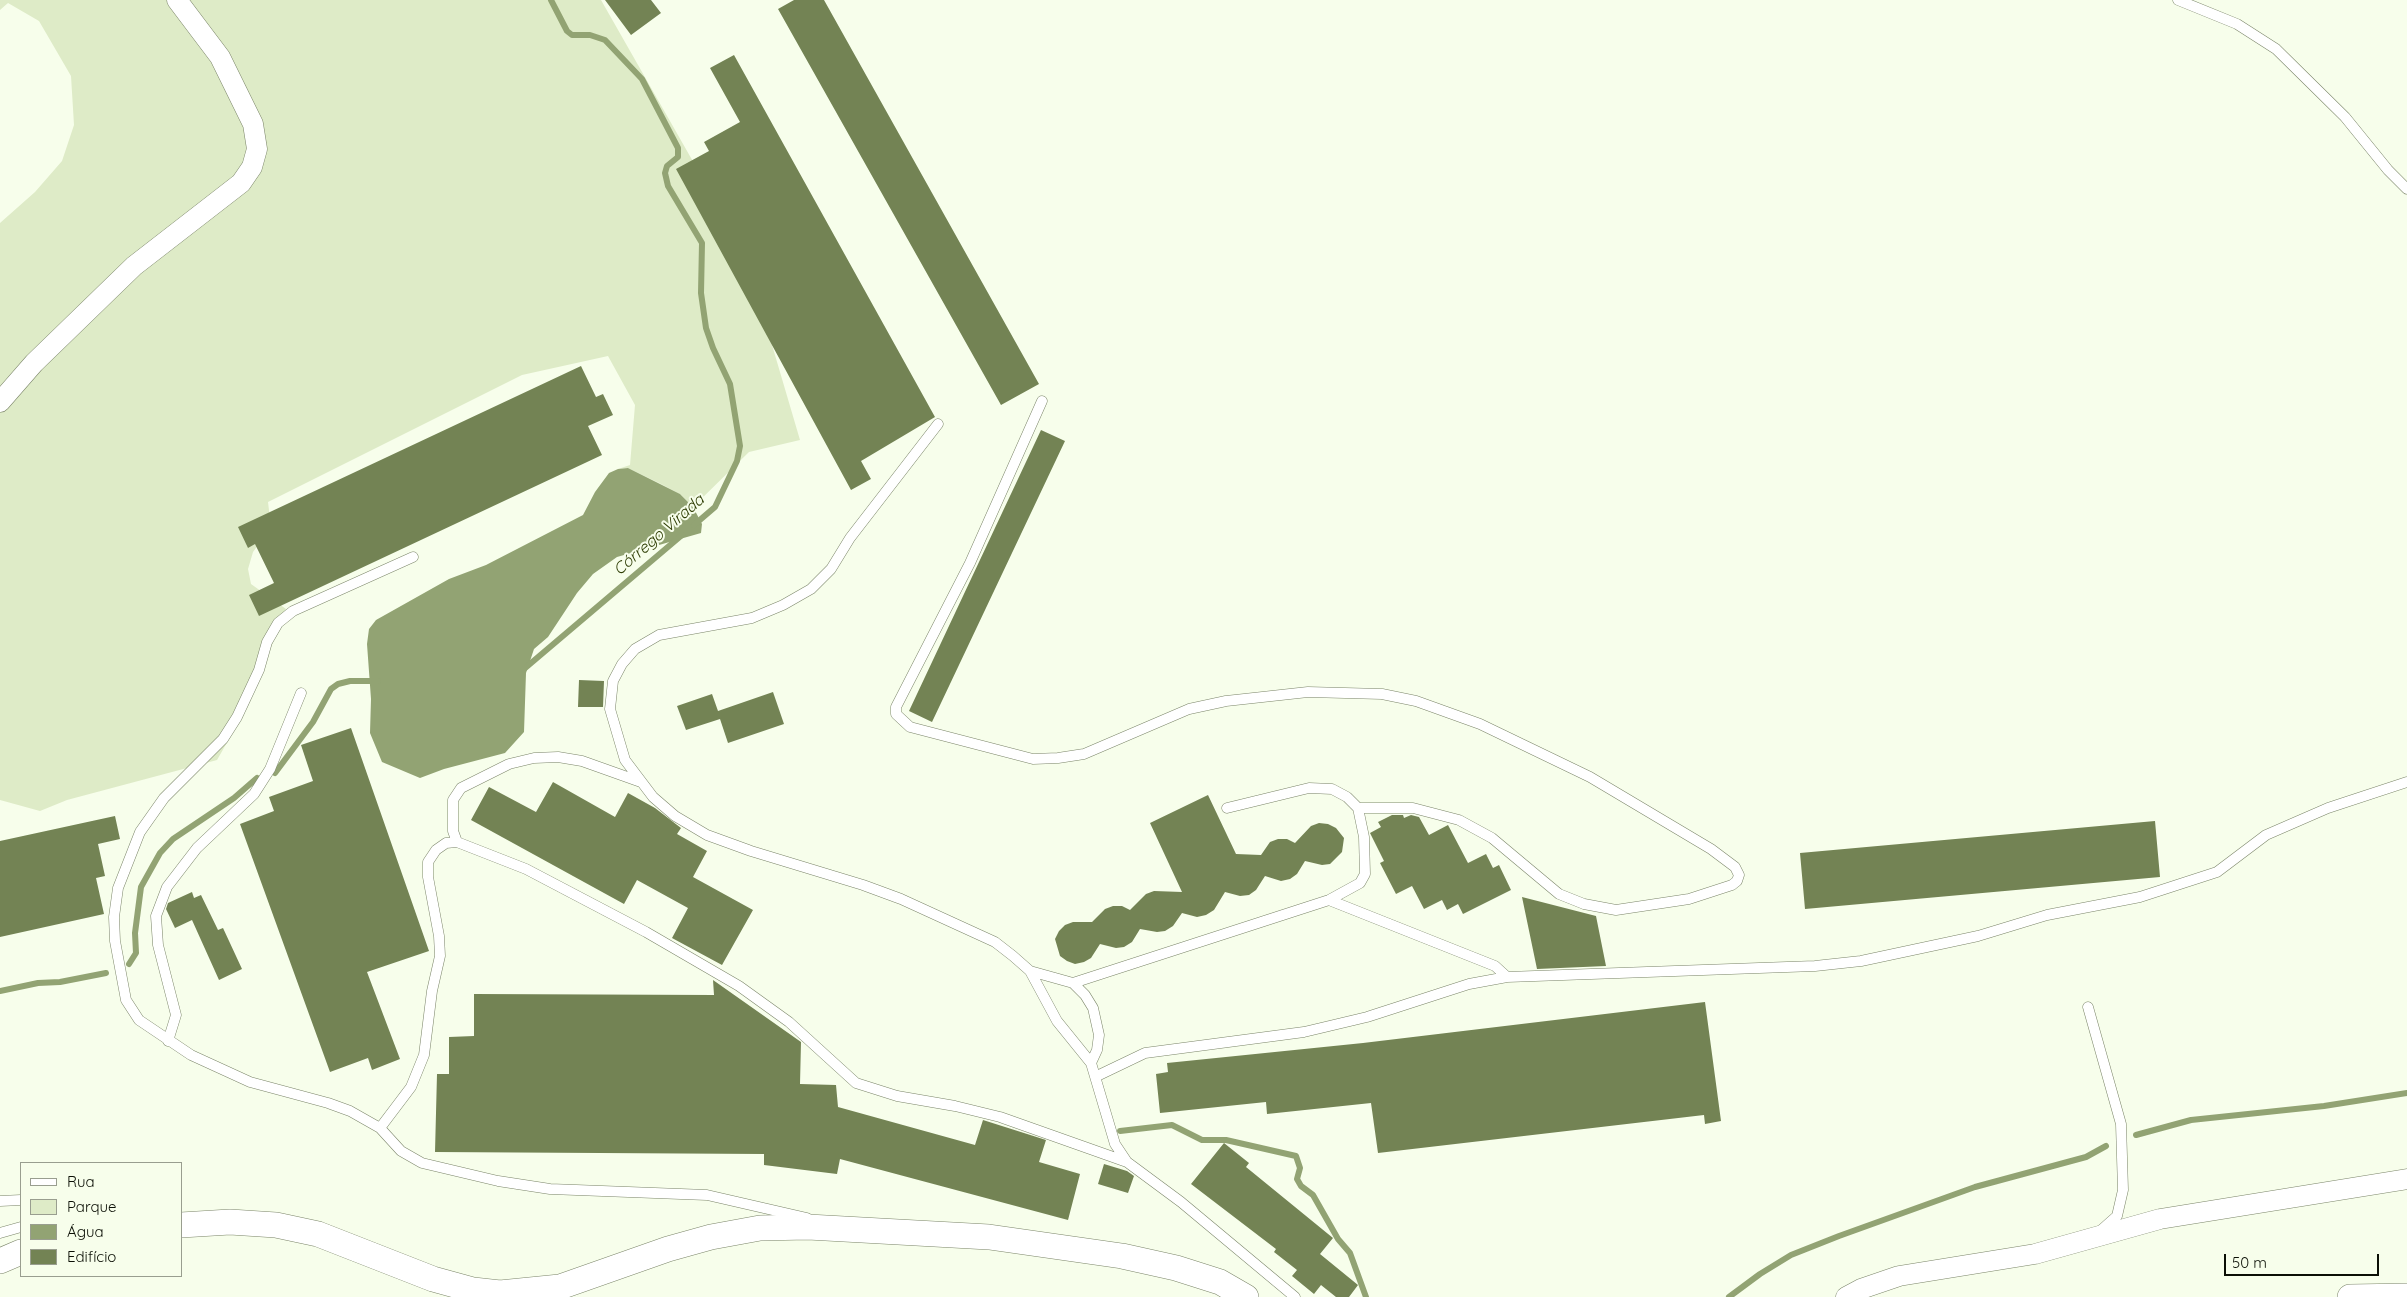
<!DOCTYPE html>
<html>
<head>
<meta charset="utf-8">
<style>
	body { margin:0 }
	#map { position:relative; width:2407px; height:1297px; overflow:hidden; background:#f7feeb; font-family:Quicksand,sans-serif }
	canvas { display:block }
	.legend { position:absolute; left:20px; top:1162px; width:162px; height:115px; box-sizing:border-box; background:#f7feeb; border:1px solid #999e8f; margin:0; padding:6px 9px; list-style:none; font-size:15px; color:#0b0f05 }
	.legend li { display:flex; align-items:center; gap:10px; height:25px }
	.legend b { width:25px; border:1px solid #999e8f }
	.scale { position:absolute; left:2224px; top:1254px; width:155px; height:22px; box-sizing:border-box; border:2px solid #0b0f05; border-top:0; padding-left:6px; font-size:15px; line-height:18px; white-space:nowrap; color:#0b0f05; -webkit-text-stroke:4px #f7feeb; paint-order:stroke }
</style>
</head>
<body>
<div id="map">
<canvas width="2407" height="1297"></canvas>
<ul class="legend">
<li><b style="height:6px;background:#fff"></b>Rua</li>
<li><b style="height:14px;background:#deebc7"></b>Parque</li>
<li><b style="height:14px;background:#92a373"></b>Água</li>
<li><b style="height:14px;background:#738354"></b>Edifício</li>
</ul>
<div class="scale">50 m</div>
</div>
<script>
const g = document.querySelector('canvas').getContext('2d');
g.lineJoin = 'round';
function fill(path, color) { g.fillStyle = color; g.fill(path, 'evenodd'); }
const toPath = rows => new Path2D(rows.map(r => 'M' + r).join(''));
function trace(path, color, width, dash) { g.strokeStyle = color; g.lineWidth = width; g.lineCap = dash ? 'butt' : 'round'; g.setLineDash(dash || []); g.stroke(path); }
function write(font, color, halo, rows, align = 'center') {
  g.font = font + ' Quicksand,sans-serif'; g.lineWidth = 4; g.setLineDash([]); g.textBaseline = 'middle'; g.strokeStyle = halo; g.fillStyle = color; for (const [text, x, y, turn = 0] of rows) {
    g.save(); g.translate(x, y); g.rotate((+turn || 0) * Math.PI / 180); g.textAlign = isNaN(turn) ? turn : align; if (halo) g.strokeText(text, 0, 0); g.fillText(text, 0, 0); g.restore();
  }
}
fill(toPath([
	[0,0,601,0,695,165,752,277,800,440,749,452,693,507,680,494,661,484,628,468,618,469,630,465,635,405,608,356,522,375,268,502,271,527,253,552,248,569,251,584,286,609,248,706,217,760,67,800,40,811,0,800,0,223,35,192,62,161,74,125,71,76,39,21,8,3,0,10]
]), '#deebc7');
fill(toPath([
	[628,468,680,494,693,507,702,524,701,533,617,557,593,574,577,593,548,637,534,649,526,673,524,732,505,753,444,769,420,778,382,762,370,733,371,699,367,644,369,629,376,620,449,579,486,565,583,515,595,492,609,473,618,469]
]), '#92a373');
trace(toPath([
	[551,0,567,31,572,35,590,35,605,40,642,79,678,148,678,157,667,166,665,173,668,186,702,243,701,293,706,328,713,348,730,384,740,446,737,461,715,507,694,525],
	[524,669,682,535],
	[275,773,313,722,331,689,338,684,350,681,378,681],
	[129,964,136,953,135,933,141,887,160,853,173,839,234,798,257,778],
	[0,991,38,983,60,982,106,973],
	[1120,1131,1172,1125,1202,1140,1226,1140,1296,1156,1300,1168,1297,1179,1301,1186,1313,1195,1338,1239,1350,1253,1366,1297],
	[2136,1135,2191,1120,2324,1106,2407,1093],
	[1729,1297,1760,1274,1791,1255,1839,1236,1975,1187,2086,1157,2106,1146]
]), '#92a373', 6);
fill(toPath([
	[605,0,651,0,661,13,631,35],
	[794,0,824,0,1039,384,1001,405,778,9],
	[734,55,935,417,861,461,871,479,851,490,676,169,709,151,704,142,740,122,710,68],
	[581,366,596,397,603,394,613,415,588,426,602,455,259,616,249,595,274,583,255,544,248,548,238,527],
	[1041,430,1065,441,932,722,909,711],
	[579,680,604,681,603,707,578,707],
	[773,692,784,724,728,743,720,719,686,730,677,706,712,694,718,711],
	[351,728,429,951,367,972,400,1059,372,1070,368,1058,330,1072,240,824,274,811,269,797,313,781,301,745],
	[553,782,615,817,628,793,655,808,681,828,677,834,707,851,693,877,753,910,722,965,672,938,688,908,637,880,624,904,471,820,489,787,536,812],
	[1208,795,1236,854,1261,855,1270,842,1278,839,1287,839,1295,843,1311,826,1319,823,1328,824,1336,828,1344,838,1342,852,1330,864,1322,865,1305,861,1297,874,1290,879,1281,881,1265,876,1256,890,1249,895,1240,896,1225,892,1214,910,1206,915,1197,917,1182,913,1173,926,1165,931,1157,932,1140,929,1132,942,1124,947,1116,948,1100,944,1091,958,1084,962,1075,964,1067,961,1060,956,1055,939,1059,931,1065,925,1073,922,1092,922,1105,909,1113,906,1122,906,1130,910,1146,894,1154,891,1182,892,1150,823],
	[1392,815,1403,815,1404,818,1411,815,1419,817,1429,835,1448,825,1468,863,1486,854,1493,868,1499,865,1511,890,1463,914,1458,904,1447,910,1442,900,1424,909,1412,886,1396,894,1380,863,1384,861,1370,833,1381,827,1378,822],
	[115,816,120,839,98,844,105,876,96,878,104,914,0,937,0,841],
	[2155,821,2160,877,1805,909,1800,853],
	[192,892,194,898,201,895,218,930,223,928,242,969,219,980,192,920,175,928,166,909,168,903],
	[1522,897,1596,916,1606,966,1537,969],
	[713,980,801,1042,800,1084,836,1085,838,1107,975,1145,983,1120,1046,1140,1039,1162,1080,1174,1068,1220,840,1159,837,1174,764,1165,764,1154,435,1152,437,1074,449,1074,449,1037,474,1036,474,994,714,995],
	[1705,1002,1721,1121,1705,1124,1704,1115,1378,1153,1371,1103,1267,1114,1266,1102,1160,1113,1156,1074,1168,1072,1167,1063,1363,1043],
	[1224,1143,1249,1163,1246,1167,1333,1238,1320,1254,1358,1285,1349,1297,1336,1297,1321,1285,1314,1294,1292,1276,1297,1270,1274,1252,1276,1249,1191,1184],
	[1104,1164,1127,1171,1134,1176,1128,1193,1098,1184]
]), '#738354');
const service = toPath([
	[2178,0,2237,24,2276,49,2345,117,2388,170,2407,189],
	[1042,401,970,563,896,707,896,714,910,727,1033,759,1058,758,1084,754,1189,709,1226,701,1308,692,1382,694,1416,701,1480,724,1590,777,1711,849,1735,867,1739,875,1737,881,1732,885,1689,899,1616,910,1584,904,1559,894,1492,838,1459,820,1413,808,1358,808],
	[938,424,850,538,831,569,811,589,783,605,752,618,659,635,635,649,622,664,613,681,610,709,625,760,653,797,675,816,707,835,751,851,863,885,901,899,995,942,1013,956,1030,971,1057,1021,1091,1063,1115,1144,1127,1162,1181,1202,1295,1297],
	[413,557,293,611,278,623,267,642,259,670,237,717,223,739,164,798,140,832,118,888,114,917,115,941,126,1000,139,1020,191,1055,250,1082,328,1103,350,1111,380,1128,401,1151,422,1163,498,1181,550,1189,707,1195,807,1218],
	[457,842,453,831,453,800,461,788,509,764,534,758,558,757,582,761,641,782],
	[1329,900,1495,966,1507,977],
	[1030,971,1073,983,1085,995,1093,1008,1099,1035,1097,1050,1091,1063],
	[1073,983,1329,900,1360,883,1365,874,1364,837,1358,808,1347,797,1332,789,1309,788,1227,808],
	[2088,1007,2121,1124,2123,1190,2117,1216,2099,1232],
	[168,1041,176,1015,158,945,156,916,167,887,197,848,254,794,270,769,301,693],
	[1097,1076,1145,1053,1304,1032,1367,1017,1469,984,1507,977,1815,966,1861,961,1978,936,2047,915,2140,897,2217,872,2266,835,2328,808,2407,782],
	[380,1128,411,1087,424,1055,432,991,440,956,439,936,428,877,428,862,436,850,446,843,457,842,526,869,646,932,739,986,789,1022,856,1083,897,1096,955,1106,1000,1117,1127,1162],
	[0,1201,21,1200],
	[0,1233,21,1227]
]);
const minor = toPath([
	[0,402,34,363,134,266,241,183,252,167,257,149,253,124,220,57,177,0],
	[1846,1297,1861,1289,1899,1276,2035,1254,2160,1219,2407,1179]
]);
const tertiary = toPath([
	[181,1225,230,1222,276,1225,318,1234,433,1279,473,1290,500,1293,560,1287,668,1249,711,1237,760,1228,808,1227,989,1237,1122,1256,1176,1268,1220,1282,1246,1297],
	[0,1261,21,1252],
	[2350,1297,2407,1296]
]);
trace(service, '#7b8569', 11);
trace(minor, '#7b8569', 21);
trace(tertiary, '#7b8569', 26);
trace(service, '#fff', 10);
trace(minor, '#fff', 20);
trace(tertiary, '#fff', 25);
write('italic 16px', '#2f3e05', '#f7feeb', [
	["Córrego Virada",659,535,-41]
]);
</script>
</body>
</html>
